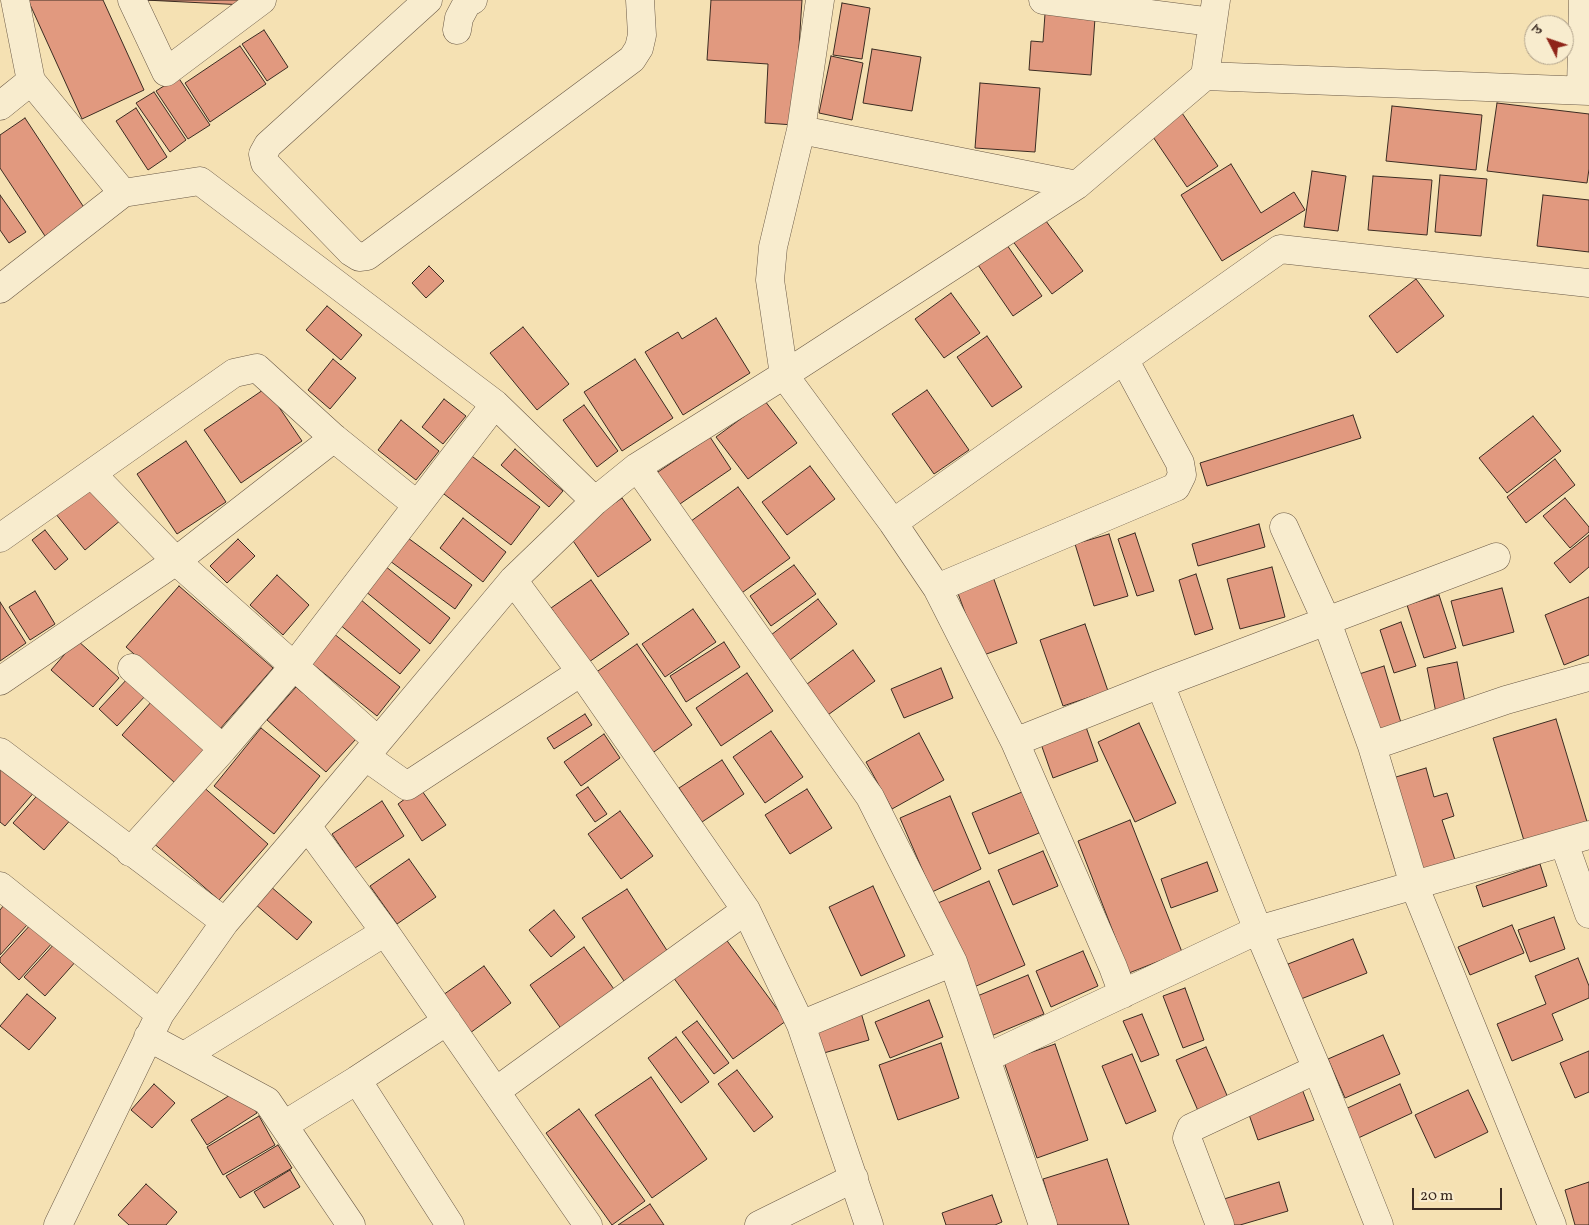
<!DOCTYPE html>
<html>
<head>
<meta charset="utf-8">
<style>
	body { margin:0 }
	#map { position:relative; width:1589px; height:1225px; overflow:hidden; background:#f5e1b3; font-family:Vollkorn,"Noto Serif Devanagari",serif }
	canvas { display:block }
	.north { position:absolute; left:1524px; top:15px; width:50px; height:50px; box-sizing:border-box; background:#f8ecce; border:1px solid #ad9f89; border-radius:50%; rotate:311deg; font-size:14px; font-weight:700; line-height:20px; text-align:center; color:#3c2c22 }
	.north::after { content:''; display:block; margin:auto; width:18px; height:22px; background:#8f2418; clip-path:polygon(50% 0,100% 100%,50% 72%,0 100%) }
	.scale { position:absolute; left:1412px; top:1188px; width:90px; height:22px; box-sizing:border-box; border:2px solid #3c2c22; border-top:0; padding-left:6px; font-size:15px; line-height:18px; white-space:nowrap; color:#3c2c22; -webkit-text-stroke:4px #f8ecce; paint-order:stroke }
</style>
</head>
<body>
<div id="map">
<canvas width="1589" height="1225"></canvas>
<div class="north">उ</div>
<div class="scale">20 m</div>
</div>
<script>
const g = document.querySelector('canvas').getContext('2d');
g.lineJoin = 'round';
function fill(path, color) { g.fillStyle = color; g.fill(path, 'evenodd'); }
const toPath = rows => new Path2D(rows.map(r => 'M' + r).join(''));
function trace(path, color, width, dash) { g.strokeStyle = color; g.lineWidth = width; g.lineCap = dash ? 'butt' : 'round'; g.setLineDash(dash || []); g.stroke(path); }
const building = toPath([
	[28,0,103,0,144,90,82,119,28,0],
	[145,0,245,0,245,5,145,0],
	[711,0,802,0,794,125,765,123,768,64,707,60,711,0],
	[842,3,870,8,862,59,833,55,842,3],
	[1045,14,1095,18,1091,75,1029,70,1031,41,1043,42,1045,14],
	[264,30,288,67,267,81,242,44,264,30],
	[240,46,266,84,210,122,185,83,240,46],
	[872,49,921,57,912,111,863,103,872,49],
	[831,56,863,63,852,120,819,113,831,56],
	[178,77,210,125,188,139,156,91,178,77],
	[980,83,1040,88,1035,152,975,148,980,83],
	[154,92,186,140,170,152,136,103,154,92],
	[1497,103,1589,114,1589,169,1587,183,1487,171,1497,103],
	[1392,106,1482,115,1476,170,1386,161,1392,106],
	[136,108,167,157,148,170,116,121,136,108],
	[1180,110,1218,166,1187,187,1149,131,1180,110],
	[25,118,85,209,45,236,0,168,0,135,25,118],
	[1231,164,1261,213,1294,192,1305,210,1222,261,1181,195,1231,164],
	[1312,171,1346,176,1338,231,1304,227,1312,171],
	[1440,175,1487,179,1481,236,1435,232,1440,175],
	[1373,176,1432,180,1427,235,1368,230,1373,176],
	[0,195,26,232,9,243,0,230,0,195],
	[1543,195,1589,200,1589,252,1537,246,1543,195],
	[1040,213,1083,271,1052,294,1009,236,1040,213],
	[1007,245,1042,296,1013,316,978,265,1007,245],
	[429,266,444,281,426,298,412,283,429,266],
	[1416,279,1444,316,1397,353,1369,316,1416,279],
	[951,293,980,333,944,358,915,319,951,293],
	[327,306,362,335,341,360,306,330,327,306],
	[716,318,750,373,683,415,645,352,678,332,682,339,716,318],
	[523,327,569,384,537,410,490,353,523,327],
	[987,336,1022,387,992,407,957,357,987,336],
	[333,359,356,378,330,409,308,390,333,359],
	[635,359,673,418,622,451,584,392,635,359],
	[266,388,302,441,241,483,204,430,266,388],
	[927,390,969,450,934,474,892,414,927,390],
	[444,399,466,416,443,444,422,427,444,399],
	[765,401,797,443,748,479,716,437,765,401],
	[584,405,618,451,597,467,563,420,584,405],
	[1353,415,1361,438,1207,486,1200,463,1353,415],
	[1533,416,1561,451,1507,493,1479,458,1533,416],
	[401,420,439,451,416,480,378,450,401,420],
	[710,437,731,469,677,506,655,474,710,437],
	[186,441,226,502,177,534,137,474,186,441],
	[515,449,563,491,549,507,501,465,515,449],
	[469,454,540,507,511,545,440,491,469,454],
	[1555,459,1575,485,1526,523,1507,497,1555,459],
	[810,466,835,499,787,535,762,502,810,466],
	[92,483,121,520,85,550,55,513,92,483],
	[738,487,790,558,739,595,687,524,738,487],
	[622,498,651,540,598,577,569,535,622,498],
	[1565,498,1589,527,1589,532,1570,548,1543,516,1565,498],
	[463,518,506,552,483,582,440,548,463,518],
	[1259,524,1265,547,1198,566,1192,544,1259,524],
	[45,530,68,559,55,570,32,540,45,530],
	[1135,533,1154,591,1137,596,1118,539,1135,533],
	[1109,534,1128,596,1094,606,1075,544,1109,534],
	[1589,535,1589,567,1570,583,1554,563,1589,535],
	[408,538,472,585,455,609,390,561,408,538],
	[238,539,255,556,227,583,210,566,238,539],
	[794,565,816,594,771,626,750,596,794,565],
	[385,566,450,618,430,644,365,591,385,566],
	[1272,567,1285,617,1240,629,1227,579,1272,567],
	[992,574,1017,643,981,656,956,588,992,574],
	[1196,574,1213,629,1195,635,1179,580,1196,574],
	[277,575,309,605,283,635,250,605,277,575],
	[591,580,629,634,589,662,551,608,591,580],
	[179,586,273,668,220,729,126,647,179,586],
	[1502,588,1514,632,1463,646,1451,601,1502,588],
	[35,591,55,624,30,640,9,607,35,591],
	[1439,595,1456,648,1424,658,1407,605,1439,595],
	[1589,597,1589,655,1564,665,1545,615,1589,597],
	[360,599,420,650,400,674,339,624,360,599],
	[818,599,837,624,790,660,771,635,818,599],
	[0,602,26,643,0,661,0,602],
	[693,609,716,642,665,677,642,644,693,609],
	[1401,622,1416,666,1394,673,1380,630,1401,622],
	[1085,624,1108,691,1063,706,1040,640,1085,624],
	[333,633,400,687,377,716,310,662,333,633],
	[77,640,119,678,93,707,51,670,77,640],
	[724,642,740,667,686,702,670,676,724,642],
	[637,644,692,725,651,754,595,673,637,644],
	[853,650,875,681,825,717,803,687,853,650],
	[1457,662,1466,707,1436,713,1427,668,1457,662],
	[1384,666,1402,726,1370,736,1353,676,1384,666],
	[941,668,953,698,904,718,891,689,941,668],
	[747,673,773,711,721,746,696,708,747,673],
	[130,676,148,693,117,726,99,709,130,676],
	[296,687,356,739,326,772,267,720,296,687],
	[152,701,206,748,175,783,122,735,152,701],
	[585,714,592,725,554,749,547,738,585,714],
	[1556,719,1588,825,1525,844,1493,738,1556,719],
	[1139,723,1176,803,1135,822,1098,742,1139,723],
	[1086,727,1098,761,1053,778,1041,744,1086,727],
	[261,728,320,776,274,834,214,786,261,728],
	[771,731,803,777,765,803,733,757,771,731],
	[919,733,944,780,892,809,866,762,919,733],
	[604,734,620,758,581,786,564,762,604,734],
	[0,759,36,790,5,826,0,822,0,759],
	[722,760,744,794,702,822,679,788,722,760],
	[1426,768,1434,797,1447,793,1454,816,1442,820,1457,866,1415,879,1386,780,1426,768],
	[200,784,268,844,219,900,151,841,200,784],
	[588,787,607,814,595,822,576,795,588,787],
	[420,788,446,825,422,841,398,804,420,788],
	[807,789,832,828,790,854,765,815,807,789],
	[42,790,73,817,44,850,13,823,42,790],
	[1022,792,1039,833,989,854,972,813,1022,792],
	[950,796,981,869,932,892,900,818,950,796],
	[382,801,404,836,355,868,332,834,382,801],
	[620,811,653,856,621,879,588,834,620,811],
	[1130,820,1182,952,1129,973,1078,841,1130,820],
	[1043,851,1058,886,1013,905,998,870,1043,851],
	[409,859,436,897,397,924,370,886,409,859],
	[1207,862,1218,891,1171,908,1161,879,1207,862],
	[1540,864,1547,886,1483,907,1476,886,1540,864],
	[989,881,1025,965,967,990,931,906,989,881],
	[270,886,312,922,297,940,255,904,270,886],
	[873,886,905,956,861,976,829,907,873,886],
	[627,889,668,952,624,981,582,918,627,889],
	[4,905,27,925,0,955,0,910,4,905],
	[554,910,575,937,551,957,529,930,554,910],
	[1554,917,1565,949,1530,962,1518,930,1554,917],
	[33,922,54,941,19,980,0,962,0,958,33,922],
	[1512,925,1524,953,1470,975,1458,947,1512,925],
	[725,938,786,1021,733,1059,673,977,725,938],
	[1353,939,1367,973,1301,999,1288,964,1353,939],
	[56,942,77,960,45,996,24,977,56,942],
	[584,947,616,992,562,1030,530,985,584,947],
	[1083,951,1098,986,1051,1007,1036,971,1083,951],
	[1578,958,1589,986,1589,998,1552,1014,1563,1040,1512,1061,1497,1024,1546,1004,1535,976,1578,958],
	[484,966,511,1003,470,1033,443,995,484,966],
	[1028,975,1044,1014,991,1036,975,997,1028,975],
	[1185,988,1204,1040,1183,1048,1163,996,1185,988],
	[27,994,56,1018,29,1050,0,1026,27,994],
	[929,1000,943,1037,890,1058,875,1022,929,1000],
	[860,1009,869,1040,817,1055,808,1025,860,1009],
	[1142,1014,1159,1055,1141,1062,1123,1021,1142,1014],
	[697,1021,729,1063,714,1074,682,1032,697,1021],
	[1383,1035,1400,1074,1345,1098,1328,1059,1383,1035],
	[676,1037,709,1082,681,1103,648,1058,676,1037],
	[941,1043,959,1098,898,1120,879,1065,941,1043],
	[1055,1044,1088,1140,1037,1158,1004,1062,1055,1044],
	[1206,1047,1229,1100,1199,1113,1176,1060,1206,1047],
	[1589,1051,1589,1092,1575,1098,1560,1063,1589,1051],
	[1132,1054,1156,1111,1126,1124,1102,1066,1132,1054],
	[737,1070,773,1117,754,1132,718,1084,737,1070],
	[651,1077,707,1159,652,1198,595,1115,651,1077],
	[154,1084,175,1103,152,1128,131,1110,154,1084],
	[1400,1084,1412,1113,1354,1140,1341,1111,1400,1084],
	[241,1088,257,1113,207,1145,191,1120,241,1088],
	[1302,1089,1314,1120,1258,1140,1247,1109,1302,1089],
	[1468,1090,1488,1132,1435,1158,1415,1115,1468,1090],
	[579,1109,645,1201,612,1225,546,1133,579,1109],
	[259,1116,275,1145,223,1175,207,1147,259,1116],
	[278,1145,292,1168,240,1198,226,1176,278,1145],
	[1107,1159,1129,1225,1057,1225,1043,1179,1107,1159],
	[290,1170,300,1187,264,1208,254,1192,290,1170],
	[1279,1182,1288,1211,1240,1225,1232,1225,1224,1199,1279,1182],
	[1589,1182,1589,1225,1575,1225,1565,1190,1589,1182],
	[146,1184,177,1212,166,1225,129,1225,118,1215,146,1184],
	[992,1195,1002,1222,995,1225,946,1225,942,1213,992,1195],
	[650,1204,664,1225,618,1225,650,1204]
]);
fill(building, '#e1997f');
trace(building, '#3c2c22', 1);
const minor = toPath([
	[15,0,31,81,123,193,200,181,495,404,595,501],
	[132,0,166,72,262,0],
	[428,0,268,145,263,154,265,163,351,252,359,257,367,256,632,59,639,48,642,35,640,0],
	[820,0,801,130,773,247,770,280,784,375,893,523,937,588,1015,742,1113,967,1123,994],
	[1043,0,1212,22],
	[457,30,459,18,467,3,473,0],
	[1205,76,1216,0],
	[1581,90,1583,0],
	[0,106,31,81],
	[801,130,1077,185],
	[0,289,123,193],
	[637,467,870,797,953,962,1043,1225],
	[92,474,176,561,378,741],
	[893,523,1280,249,1589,283],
	[1284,527,1327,622,1372,746,1414,885,1552,1225],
	[0,538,234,373,257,368,334,438,417,505],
	[513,580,581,672,746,910,801,1025,869,1225],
	[937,588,1176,487,1182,475,1180,463,1125,361],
	[132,668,223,749],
	[0,681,176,561,334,438],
	[1160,684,1258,930,1317,1069,1379,1225],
	[1015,742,1160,684,1496,557],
	[1372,746,1506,700,1588,677],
	[0,752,225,922],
	[366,757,407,786,581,672],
	[307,826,385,932,588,1225],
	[1564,843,1589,914],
	[130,852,223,749,294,666,495,404],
	[0,886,160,1014],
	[801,1025,953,962],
	[148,1037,267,1101,351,1225],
	[184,1056,385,932],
	[986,1058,1258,930,1589,835],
	[357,1080,450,1225],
	[496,1091,746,910],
	[284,1125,357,1080,447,1021],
	[58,1225,160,1014,225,922,307,826,513,580,595,501,637,467,784,375,1077,185,1205,76,1589,91],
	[759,1225,854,1178],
	[1220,1225,1187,1138,1191,1128,1317,1069]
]);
trace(minor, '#6a5946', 29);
trace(minor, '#f8ecce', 28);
</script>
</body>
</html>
